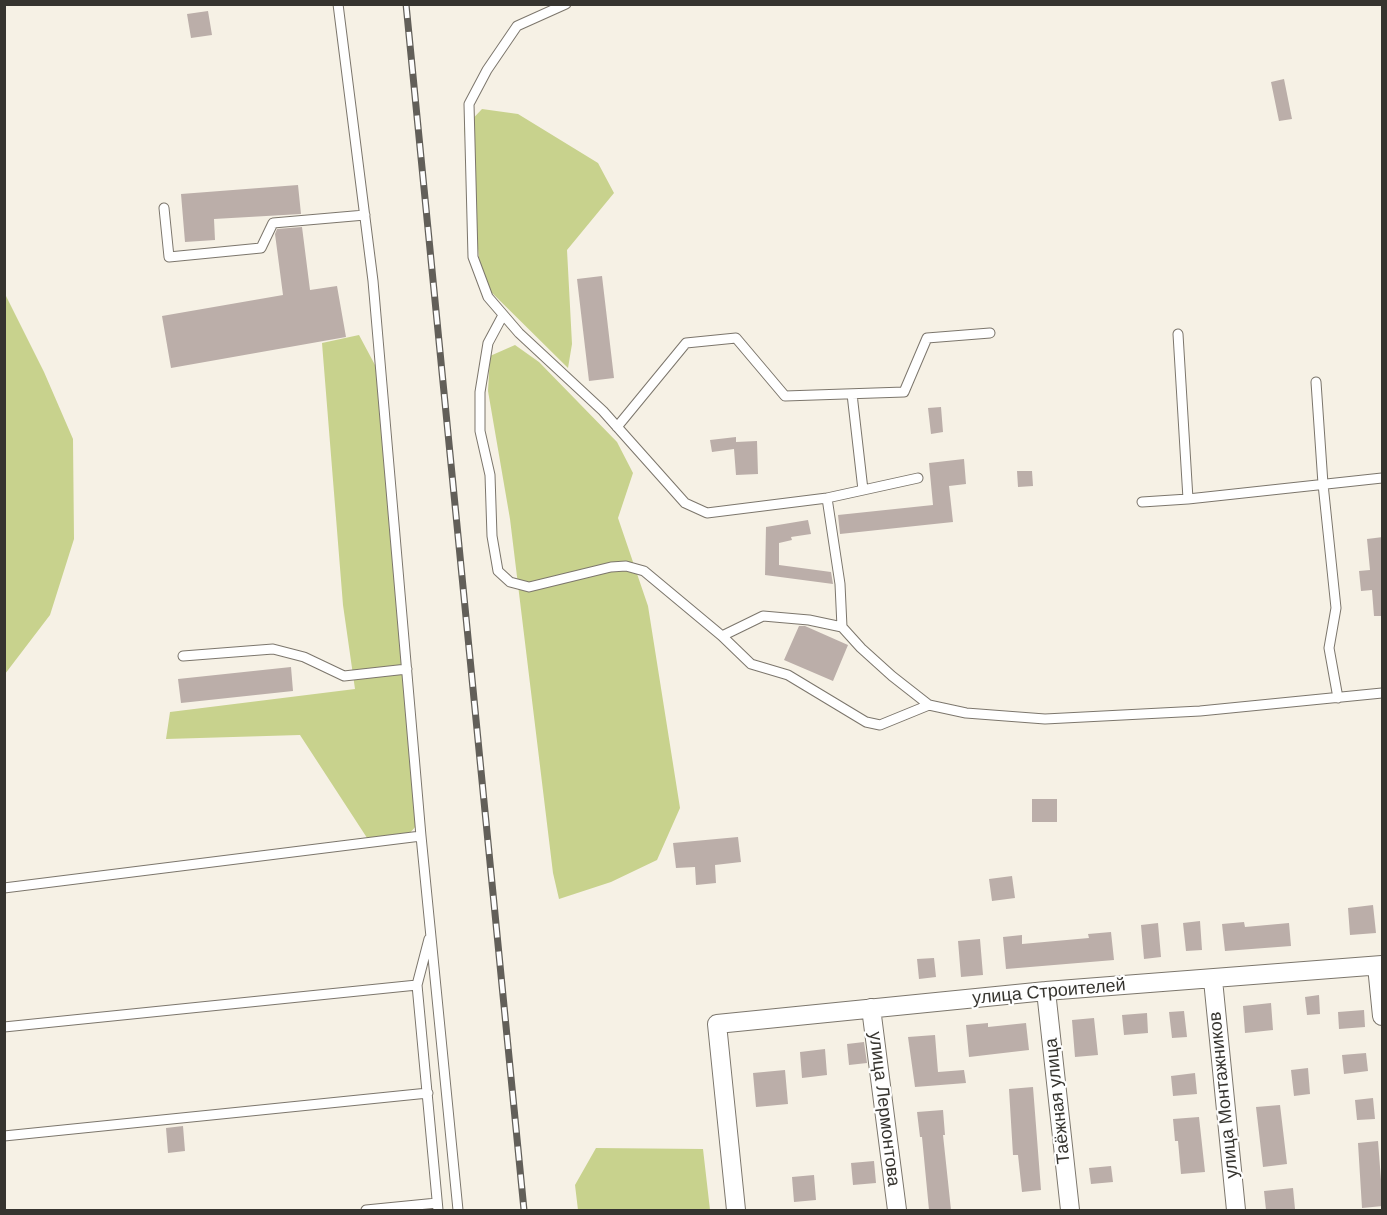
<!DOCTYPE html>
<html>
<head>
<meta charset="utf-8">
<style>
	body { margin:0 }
	#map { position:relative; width:1387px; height:1215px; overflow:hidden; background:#f6f1e5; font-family:Helvetica,sans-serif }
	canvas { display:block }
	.frame { position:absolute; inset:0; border:6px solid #36342f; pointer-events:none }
</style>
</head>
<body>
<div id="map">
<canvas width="1387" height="1215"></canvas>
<div class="frame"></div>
</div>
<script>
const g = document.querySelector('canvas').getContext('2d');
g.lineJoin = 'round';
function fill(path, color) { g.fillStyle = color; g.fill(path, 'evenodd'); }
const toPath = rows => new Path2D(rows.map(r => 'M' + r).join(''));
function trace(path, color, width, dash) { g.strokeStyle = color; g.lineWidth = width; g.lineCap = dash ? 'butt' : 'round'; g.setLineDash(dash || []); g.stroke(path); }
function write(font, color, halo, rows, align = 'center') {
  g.font = font + ' Helvetica,sans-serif'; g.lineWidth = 4.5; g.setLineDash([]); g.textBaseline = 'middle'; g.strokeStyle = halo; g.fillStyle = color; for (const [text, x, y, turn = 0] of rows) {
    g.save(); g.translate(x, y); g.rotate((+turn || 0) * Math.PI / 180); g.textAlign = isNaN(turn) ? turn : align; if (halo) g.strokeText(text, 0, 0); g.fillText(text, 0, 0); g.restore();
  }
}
fill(toPath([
	[482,109,518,114,598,163,614,193,567,250,572,344,568,368,482,283,464,128],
	[5,294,44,372,73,439,74,539,50,615,5,674],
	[359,335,383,380,416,826,403,841,371,844,300,735,166,739,170,712,355,689,343,605,322,343],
	[515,345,539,362,617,442,633,473,618,518,648,606,680,808,657,860,611,882,559,899,553,873,510,519,488,391,490,356],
	[596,1148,703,1149,710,1210,578,1210,575,1185]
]), '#c8d28d');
fill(toPath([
	[208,11,212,35,191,38,187,14],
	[1284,79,1292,119,1279,121,1271,82],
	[298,185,301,214,214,219,215,240,185,242,181,194],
	[302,227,310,290,337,286,346,337,171,368,162,316,283,295,275,234,277,229],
	[602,276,614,378,589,381,577,279],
	[941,407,943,432,931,434,928,408],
	[736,437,736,442,757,441,758,474,736,475,734,449,712,452,710,440],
	[964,459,966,484,949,486,953,522,840,534,838,515,933,505,929,463],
	[1017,471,1032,471,1033,486,1018,487],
	[808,520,811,534,791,537,792,540,779,543,779,565,831,572,833,584,765,575,766,527],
	[1383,537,1383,616,1374,616,1372,590,1361,591,1359,571,1370,570,1367,539],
	[799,626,805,626,848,645,833,681,784,660],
	[291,667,293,691,181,703,178,679],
	[1032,799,1057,799,1057,822,1032,822],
	[738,837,741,862,715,865,716,883,696,885,695,867,676,868,673,843],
	[1012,876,1015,898,992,901,989,879],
	[1373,905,1376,933,1350,935,1348,908],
	[1200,921,1202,950,1186,951,1183,923],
	[1244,922,1245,927,1289,923,1291,946,1225,951,1222,924],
	[1158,923,1161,957,1144,959,1141,925],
	[1111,932,1114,960,1006,969,1003,937,1022,935,1022,944,1089,938,1088,934],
	[980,939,983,975,961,977,958,941],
	[934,958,936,977,919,979,917,959],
	[1319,995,1320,1014,1307,1015,1305,997],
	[1271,1003,1273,1030,1245,1033,1243,1006],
	[1364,1010,1365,1027,1339,1029,1338,1012],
	[1184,1011,1187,1037,1172,1038,1169,1012],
	[1147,1013,1148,1033,1124,1035,1122,1015],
	[1094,1018,1098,1055,1075,1057,1072,1020],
	[988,1023,988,1027,1026,1023,1029,1050,969,1057,966,1025],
	[935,1035,938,1072,964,1070,966,1083,915,1087,908,1037],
	[864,1042,867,1063,849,1065,847,1044],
	[825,1049,827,1075,802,1078,800,1052],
	[1366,1053,1368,1071,1344,1074,1342,1055],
	[1308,1068,1310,1094,1294,1096,1291,1070],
	[785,1070,788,1104,756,1107,753,1073],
	[1195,1073,1197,1094,1173,1096,1171,1076],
	[1033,1087,1041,1190,1022,1192,1018,1155,1013,1155,1009,1089],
	[1373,1098,1375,1119,1357,1120,1355,1100],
	[1280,1105,1287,1164,1263,1167,1256,1107],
	[943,1110,945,1135,943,1135,951,1210,929,1210,922,1137,920,1137,917,1112],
	[1199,1117,1205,1172,1181,1174,1178,1141,1175,1141,1173,1119],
	[183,1126,185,1151,168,1153,166,1128],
	[1378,1141,1383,1206,1362,1208,1358,1143],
	[874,1161,876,1183,853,1185,851,1163],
	[1111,1166,1113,1182,1091,1184,1089,1168],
	[814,1175,816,1200,794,1202,792,1177],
	[1293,1188,1295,1209,1266,1210,1264,1191]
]), '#bbaea9');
const service = toPath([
	[338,4,373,281,421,836,458,1210],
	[566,4,517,26,487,70,469,104,473,257,488,297,519,333,603,411,685,503,707,513,827,498,918,478],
	[164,208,169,257,261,248,273,223,365,215],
	[503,315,488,343,480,392,480,431,490,475,492,536,498,571,510,582,529,587,611,567,626,566,644,571,722,636,751,664,788,675,866,722,880,725,929,705],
	[1178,334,1188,499],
	[1316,382,1323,484,1336,608,1329,648,1338,698],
	[852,394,863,490],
	[617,427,686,343,736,338,785,396,904,392,927,338,990,333],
	[827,498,840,584,842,627,861,648,892,676,929,705,966,713,1045,719,1200,711,1382,693],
	[1142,502,1188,499,1382,478],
	[722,636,763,616,809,620,842,627],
	[183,656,273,649,304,657,344,676,407,669],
	[4,888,421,836],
	[429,939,417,985,438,1210],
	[4,1027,417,985],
	[4,1136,428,1093],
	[366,1210,437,1203]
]);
const minor = toPath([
	[1377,966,1382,1016],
	[1213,980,1236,1210],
	[1046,991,1070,1210],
	[871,1008,897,1210],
	[736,1210,717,1024,1046,991,1382,965]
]);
trace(service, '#7c766c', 11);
trace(minor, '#7c766c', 20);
trace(service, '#fff', 9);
trace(minor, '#fff', 18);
const rail = toPath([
	[406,4,524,1210]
]);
trace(rail, '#625f59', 7);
trace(rail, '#fefefe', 4.5, [14]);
write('18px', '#36342f', '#fefefe', [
	["улица Строителей",1049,992,-5],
	["улица Монтажников",1224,1095,-96],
	["Таёжная улица",1058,1101,-96],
	["улица Лермонтова",884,1109,83]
]);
</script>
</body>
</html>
